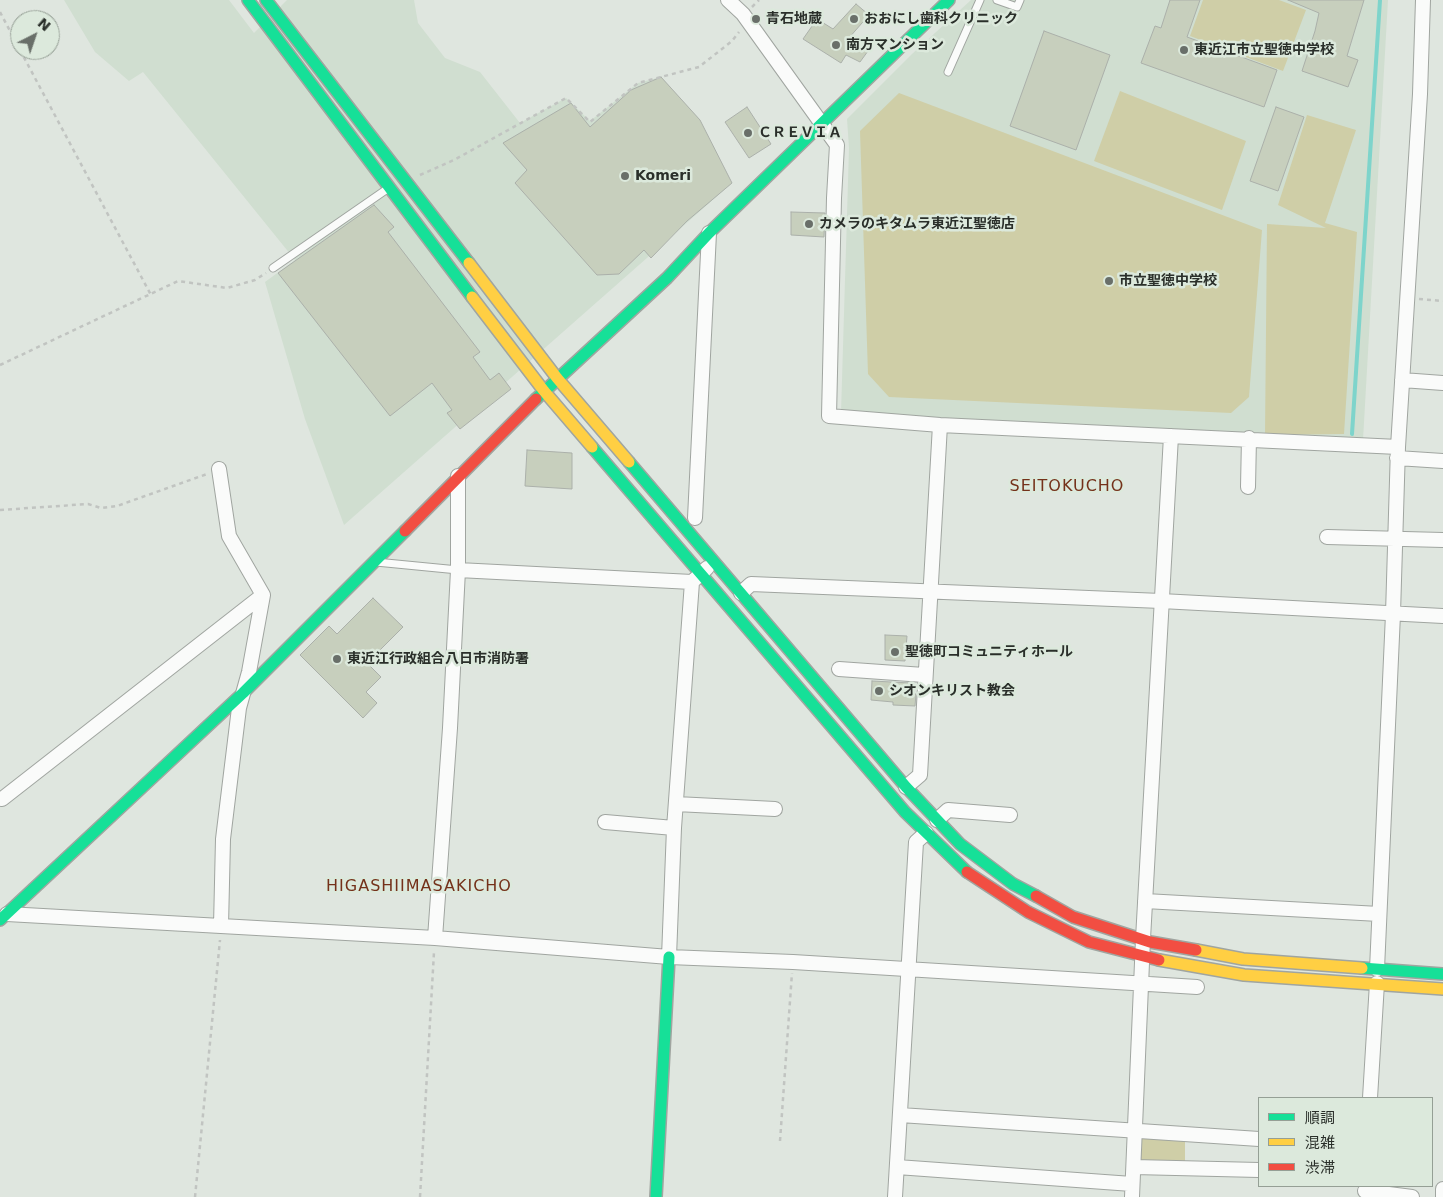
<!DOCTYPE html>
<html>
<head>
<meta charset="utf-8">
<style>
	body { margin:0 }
	#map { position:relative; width:1443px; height:1197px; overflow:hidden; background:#dfe6df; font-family:"DejaVu Sans","Noto Sans JP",sans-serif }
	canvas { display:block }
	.legend { position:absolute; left:1258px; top:1097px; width:175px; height:90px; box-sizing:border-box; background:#dce9dc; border:1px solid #959f95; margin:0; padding:6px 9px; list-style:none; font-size:15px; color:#2a2f2a }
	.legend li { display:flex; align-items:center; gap:10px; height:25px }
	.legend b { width:25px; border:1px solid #959f95 }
	.north { position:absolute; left:10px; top:10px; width:50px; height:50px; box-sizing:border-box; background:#dce9dc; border:1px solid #959f95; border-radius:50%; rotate:41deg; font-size:14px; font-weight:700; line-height:20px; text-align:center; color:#2a2f2a }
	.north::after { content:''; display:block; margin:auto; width:18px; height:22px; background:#696f69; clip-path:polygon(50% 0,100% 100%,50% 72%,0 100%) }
</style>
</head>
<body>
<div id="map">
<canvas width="1443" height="1197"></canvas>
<ul class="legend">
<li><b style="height:6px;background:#16e098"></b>順調</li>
<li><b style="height:6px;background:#ffcf43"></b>混雑</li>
<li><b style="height:6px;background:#f24e42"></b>渋滞</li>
</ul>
<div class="north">N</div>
</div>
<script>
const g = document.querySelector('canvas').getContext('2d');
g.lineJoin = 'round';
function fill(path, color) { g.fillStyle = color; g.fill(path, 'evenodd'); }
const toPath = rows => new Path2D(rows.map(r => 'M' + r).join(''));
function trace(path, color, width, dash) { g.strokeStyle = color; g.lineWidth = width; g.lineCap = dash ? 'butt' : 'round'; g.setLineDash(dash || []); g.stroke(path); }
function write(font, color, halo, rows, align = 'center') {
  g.font = font + ' "DejaVu Sans","Noto Sans JP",sans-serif'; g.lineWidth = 5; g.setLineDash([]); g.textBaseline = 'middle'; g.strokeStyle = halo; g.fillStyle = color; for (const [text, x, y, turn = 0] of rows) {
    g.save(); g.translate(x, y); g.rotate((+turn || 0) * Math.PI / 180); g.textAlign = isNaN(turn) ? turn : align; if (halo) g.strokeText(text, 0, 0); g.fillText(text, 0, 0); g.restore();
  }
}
fill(toPath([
	[64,0,229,0,254,33,287,0,414,0,418,23,445,58,480,72,520,123,566,98,590,121,638,83,661,77,700,120,732,183,344,525,305,419,265,282,295,260,143,72,129,81,95,52],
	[971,0,1388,0,1363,440,841,413,849,148,847,119,912,54]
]), '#d0ded0');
fill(toPath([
	[1203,0,1279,0,1306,10,1283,71,1190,36],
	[1120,91,1246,141,1222,210,1094,161],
	[899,93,1262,230,1249,397,1231,413,889,397,868,374,860,131],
	[1307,115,1356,130,1325,223,1357,232,1344,434,1265,435,1267,224,1326,228,1278,205],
	[1140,1136,1185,1137,1185,1161,1139,1160]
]), '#cfcea7');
trace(toPath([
	[1352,434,1380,0]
]), '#7ed4cb', 4);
const building = toPath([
	[1170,0,1200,0,1187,37,1277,70,1264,107,1141,63,1155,26,1161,28,1170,0],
	[1288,0,1364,0,1347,56,1358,60,1348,87,1302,71,1315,31,1319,13,1288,0],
	[856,4,869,15,848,39,868,51,860,62,846,55,841,63,803,39,817,19,833,29,856,4],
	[1044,31,1110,55,1076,150,1010,126,1044,31],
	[661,77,700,120,732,183,687,221,651,258,644,250,619,274,597,275,515,183,527,170,503,143,571,103,590,127,631,90,661,77],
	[747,107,771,144,749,158,725,122,747,107],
	[1276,107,1304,117,1278,191,1250,181,1276,107],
	[374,205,394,227,388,232,480,352,473,357,490,380,499,373,511,389,460,429,447,413,452,410,432,383,390,416,278,273,374,205],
	[791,212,825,213,824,237,791,235,791,212],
	[527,450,572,453,572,489,525,486,527,450],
	[373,598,403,627,367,663,381,677,366,692,377,703,363,718,300,655,329,626,337,634,373,598],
	[885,635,907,636,905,661,885,660,885,635],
	[872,681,911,683,910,694,916,694,915,706,893,705,893,702,871,700,872,681]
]);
fill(building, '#c7cfbd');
trace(building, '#abb0aa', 1);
const lane = toPath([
	[997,0,1017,7,1020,0],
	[948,72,980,0],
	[273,268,390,187],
	[376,562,458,570]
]);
const street = toPath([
	[728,0,743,14,837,145,834,198,829,416,940,425,1398,447],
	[1402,380,1443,383],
	[1397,458,1443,461],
	[219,469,229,536,263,595,249,672,239,708,223,839,221,926],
	[1248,487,1249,438],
	[695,518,709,233],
	[1327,537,1443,540],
	[458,570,692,582],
	[741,593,751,584,1161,601,1443,616],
	[839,669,924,675],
	[906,787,920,775,940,425],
	[2,799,263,595],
	[676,804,775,809],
	[937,820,948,810,1010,815],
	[605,822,674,828],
	[1145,901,1379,914],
	[7,914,435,938,669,957,793,962,1197,987],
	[435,938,450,728,458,570,458,476],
	[669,957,674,828,692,582,707,568],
	[1377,969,1393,614,1398,447,1420,94,1423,0],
	[1370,1098,1377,983],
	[900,1115,1259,1139],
	[897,1167,1132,1184],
	[1134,1167,1259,1170],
	[1365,1191,1412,1197],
	[895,1197,916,842,926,833],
	[1132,1197,1143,939,1171,436],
	[1443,1197,1443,1189]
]);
const fast = toPath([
	[248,0,472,297],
	[266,0,469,263],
	[536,399,667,278,709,233,949,0],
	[592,447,905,812,967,872],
	[629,462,906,787,960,844,1013,884,1036,896],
	[0,920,243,693,405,531],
	[1362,968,1443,974],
	[656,1197,669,957]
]);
const slow = toPath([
	[469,263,557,378,629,462],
	[472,297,544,391,592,447],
	[1196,950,1243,959,1362,968],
	[1159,960,1244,975,1443,989]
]);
const jam = toPath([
	[405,531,536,399],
	[967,872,1028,912,1089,942,1159,960],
	[1036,896,1073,917,1150,942,1196,950]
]);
trace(lane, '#a0a5a0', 9);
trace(street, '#a0a5a0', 16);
trace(fast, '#a0a5a0', 14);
trace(slow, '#a0a5a0', 14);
trace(jam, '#a0a5a0', 14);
trace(toPath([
	[752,7,759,0],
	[0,12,20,50],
	[20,50,151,295],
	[420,175,454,160,566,98,590,122,638,83,699,67,732,41,739,32],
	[1419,299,1443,301],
	[0,365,178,281,227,288,255,280,266,273],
	[0,510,88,504,101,508,117,506,207,474],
	[780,1141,792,973],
	[195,1197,220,940],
	[420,1197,434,952]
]), '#c1c4c1', 2.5, [4, 4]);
trace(lane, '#fafbfa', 7);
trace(street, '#fafbfa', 14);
trace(fast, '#16e098', 11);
trace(slow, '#ffcf43', 11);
trace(jam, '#f24e42', 11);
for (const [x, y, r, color] of [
	[756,19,5,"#696f69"],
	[854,19,5,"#696f69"],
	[836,45,5,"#696f69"],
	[1184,50,5,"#696f69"],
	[748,133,5,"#696f69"],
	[625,176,5,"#696f69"],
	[809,224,5,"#696f69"],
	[1109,281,5,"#696f69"],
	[895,652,5,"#696f69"],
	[337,659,5,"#696f69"],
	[879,691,5,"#696f69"]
]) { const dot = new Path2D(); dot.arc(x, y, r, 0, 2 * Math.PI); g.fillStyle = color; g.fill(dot); trace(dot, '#dce9dc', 2); }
write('bold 14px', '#2a2f2a', '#dce9dc', [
	["青石地蔵",766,19],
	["おおにし歯科クリニック",864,19],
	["南方マンション",846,45],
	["東近江市立聖徳中学校",1194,50],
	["ＣＲＥＶＩＡ",758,133],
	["Komeri",635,176],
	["カメラのキタムラ東近江聖徳店",819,224],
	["市立聖徳中学校",1119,281],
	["聖徳町コミュニティホール",905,652],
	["東近江行政組合八日市消防署",347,659],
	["シオンキリスト教会",889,691]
], 'left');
g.letterSpacing = '1px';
write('16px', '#74311a', '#dce9dc', [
	["SEITOKUCHO",1067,487],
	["HIGASHIIMASAKICHO",419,887]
]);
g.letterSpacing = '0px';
</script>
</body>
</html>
